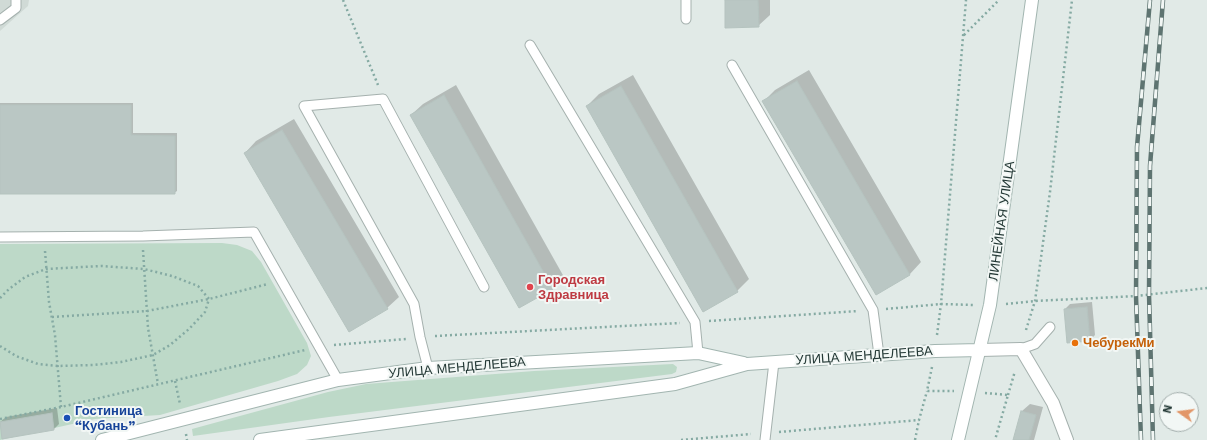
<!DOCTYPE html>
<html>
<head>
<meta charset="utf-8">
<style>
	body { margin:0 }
	#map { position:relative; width:1207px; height:440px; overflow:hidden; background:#e1eae7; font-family:"Work Sans",sans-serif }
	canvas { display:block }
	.north { position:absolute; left:1159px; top:392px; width:40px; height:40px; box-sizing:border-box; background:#f2f7f5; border:1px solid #a0aba9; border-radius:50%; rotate:284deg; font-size:11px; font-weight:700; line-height:16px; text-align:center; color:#243936 }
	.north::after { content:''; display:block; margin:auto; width:14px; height:18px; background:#e29668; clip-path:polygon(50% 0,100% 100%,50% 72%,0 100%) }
</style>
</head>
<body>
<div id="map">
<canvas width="1207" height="440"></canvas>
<div class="north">N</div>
</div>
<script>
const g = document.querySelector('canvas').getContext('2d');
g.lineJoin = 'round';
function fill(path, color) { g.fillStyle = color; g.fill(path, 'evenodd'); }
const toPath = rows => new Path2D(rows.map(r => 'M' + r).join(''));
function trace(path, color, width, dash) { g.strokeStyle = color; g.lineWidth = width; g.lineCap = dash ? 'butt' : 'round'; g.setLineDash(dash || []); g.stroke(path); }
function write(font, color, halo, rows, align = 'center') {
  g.font = font + ' "Work Sans",sans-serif'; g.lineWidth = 4; g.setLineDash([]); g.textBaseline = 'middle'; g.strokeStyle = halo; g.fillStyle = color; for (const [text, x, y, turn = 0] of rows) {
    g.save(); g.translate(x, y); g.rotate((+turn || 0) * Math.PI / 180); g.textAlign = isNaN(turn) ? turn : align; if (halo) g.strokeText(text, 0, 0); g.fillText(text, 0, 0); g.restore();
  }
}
fill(toPath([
	[0,0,29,0,28,6,0,31]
]), '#d0dad6');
fill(toPath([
	[222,243,237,245,252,251,261,262,307,343,311,356,307,365,297,374,278,381,160,415,95,419,0,440,0,244],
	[673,364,677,367,676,372,672,374,329,417,193,436,192,429,328,392,366,384,534,371]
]), '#bdd9c8');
fill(toPath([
	[726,0,770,0,770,15,758,26],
	[809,70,921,262,910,274,876,294,764,101,775,90],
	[633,75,749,279,737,291,587,106,599,94],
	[456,85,564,277,552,288,411,115,423,104],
	[0,103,133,103,133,133,177,133,177,191,174,193,0,193],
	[294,119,399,297,387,308,245,153,256,141],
	[1092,302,1095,335,1090,340,1065,309,1070,304],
	[1030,404,1043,407,1034,440,1014,440,1022,411],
	[57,408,59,424,54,429,3,438,0,422,6,417]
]), '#0003');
const building = toPath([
	[725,0,758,0,759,27,725,28,725,0],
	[797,81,910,275,876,295,762,101,797,81],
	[621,86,738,292,703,312,586,106,621,86],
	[444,95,553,289,519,308,410,115,444,95],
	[0,105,131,105,131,135,175,136,175,194,0,194,0,105],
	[282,130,388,309,349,332,244,153,282,130],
	[1087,307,1090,341,1067,343,1064,309,1087,307],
	[1021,411,1036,415,1029,440,1013,440,1021,411],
	[52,413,54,430,2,439,0,422,52,413]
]);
fill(building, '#bac7c4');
trace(building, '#b5c3bf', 1);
const lane = toPath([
	[686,0,686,19],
	[0,20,16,8,16,0],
	[530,45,695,322,698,353],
	[732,65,873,310,879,355],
	[0,237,143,236,254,232,338,380],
	[1021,349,1035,344,1050,327],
	[428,368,420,337,414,304,304,106,383,99,484,287],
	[765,440,774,362]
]);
const street = toPath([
	[980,350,1021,349,1053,403,1067,440]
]);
const secondary = toPath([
	[102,440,338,380,428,368,698,353,744,363],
	[260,440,675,384,747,364,935,351,980,350],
	[958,440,990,305,1032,0]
]);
trace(lane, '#a5b1ae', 11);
trace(street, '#a5b1ae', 14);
trace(secondary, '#a2b5b0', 14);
trace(toPath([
	[343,0,378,85],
	[964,35,999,0],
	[143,250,148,328,158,384],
	[45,251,49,302,55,335,61,407],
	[0,298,9,289,25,277,46,269,101,266,144,269,172,276,198,286,209,299,205,312,189,329,170,345,153,355,121,362,93,365,58,366,38,364,16,356,0,346],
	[1006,304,1035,301,1136,296,1207,288],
	[886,309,941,304,973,305],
	[52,317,147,311,209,299,268,284],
	[709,321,858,311],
	[1026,330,1035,301,1050,192,1072,0],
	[937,335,941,304,966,0],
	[435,336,680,323],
	[334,345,406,339],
	[932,367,927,391,954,391],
	[175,381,180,404],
	[985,393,1008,395,995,440],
	[1008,395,1015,371],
	[0,419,61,407,305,350],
	[779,432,919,420,927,391],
	[186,434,187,440],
	[681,440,751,434],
	[915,440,919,420]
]), '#85aaa3', 2.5, [2, 3]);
trace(lane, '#fff', 9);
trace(street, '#fff', 12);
trace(secondary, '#fff', 12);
const rail = toPath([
	[1141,440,1136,296,1137,147,1150,0],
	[1153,440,1149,294,1150,166,1163,0]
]);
trace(rail, '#5e7471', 4.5);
trace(rail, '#f2f7f5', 3, [9]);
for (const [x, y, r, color] of [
	[530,287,4,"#e0444e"],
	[1075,343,4,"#e8710a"],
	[67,418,4,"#1a4fb4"]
]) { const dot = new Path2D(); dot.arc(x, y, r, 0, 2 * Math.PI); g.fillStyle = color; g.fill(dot); trace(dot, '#f2f7f5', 1.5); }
write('13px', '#243936', '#f2f7f5', [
	["ЛИНЕЙНАЯ УЛИЦА",1002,221,-82],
	["УЛИЦА МЕНДЕЛЕЕВА",864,356,-4],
	["УЛИЦА МЕНДЕЛЕЕВА",457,368,-5]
]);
write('bold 13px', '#be3a42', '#f2f7f5', [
	["Городская",538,280],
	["Здравница",538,295]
], 'left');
write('bold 13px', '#c56008', '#f2f7f5', [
	["ЧебурекМи",1083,343]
], 'left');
write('bold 13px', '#164399', '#f2f7f5', [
	["Гостиница",75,411],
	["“Кубань”",75,426]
], 'left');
</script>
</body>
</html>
